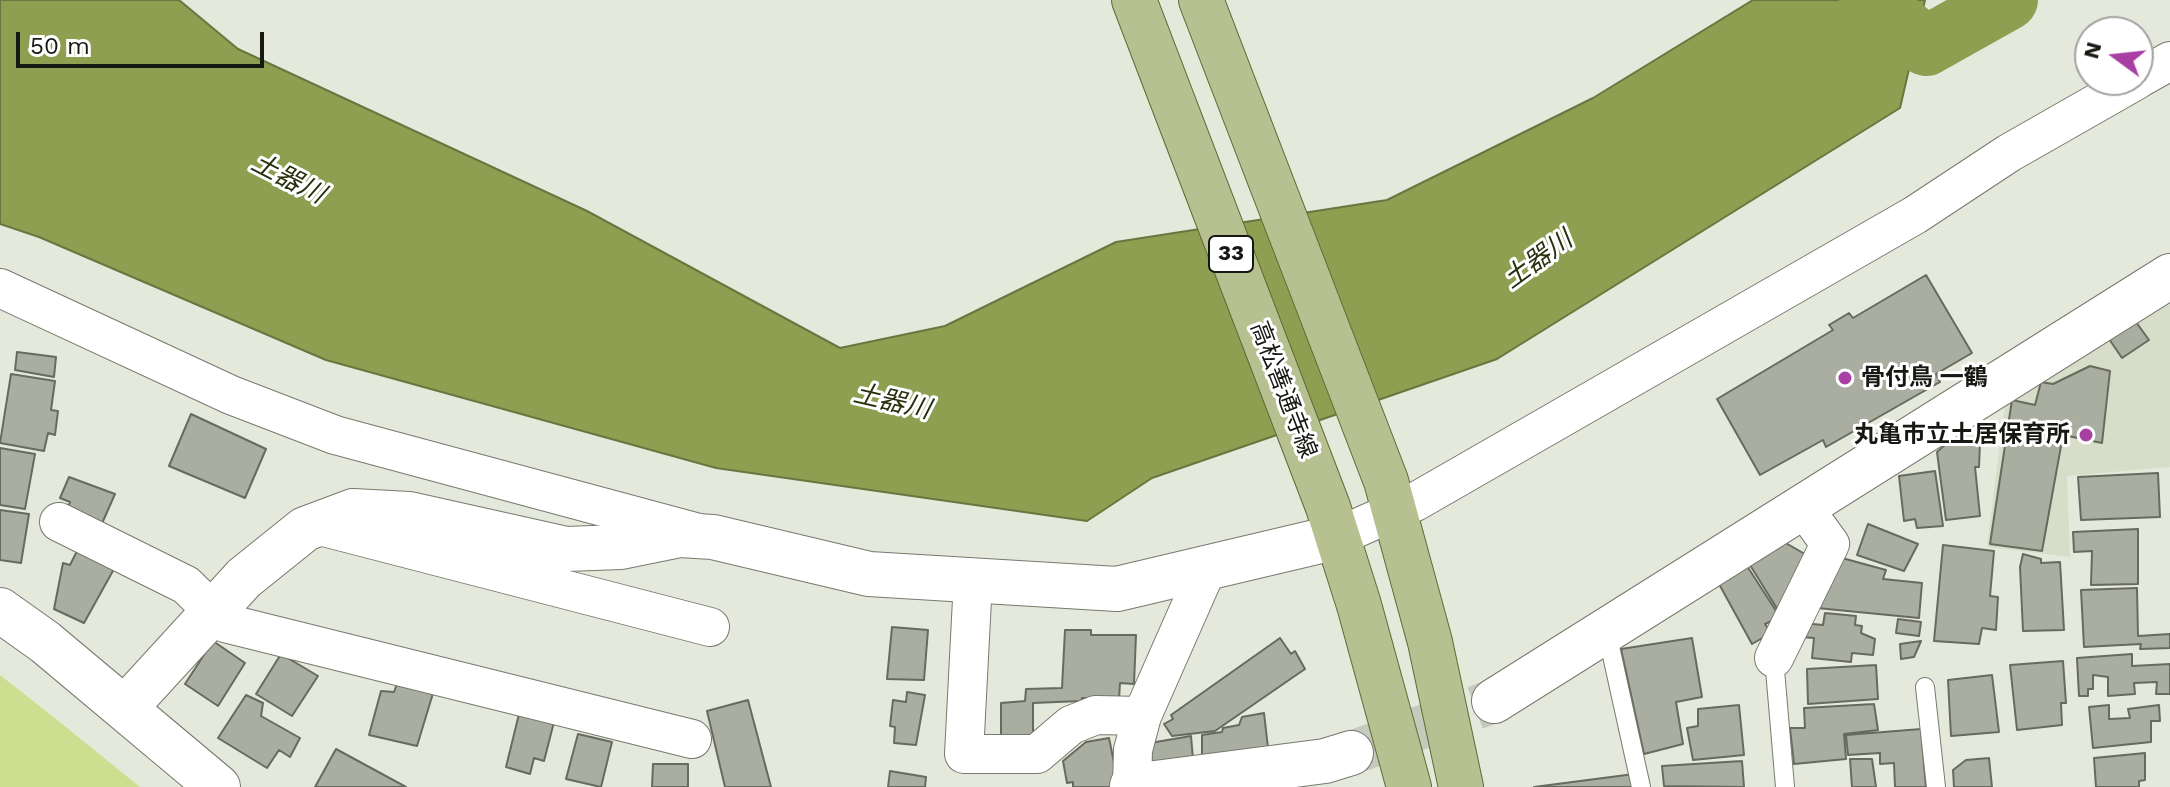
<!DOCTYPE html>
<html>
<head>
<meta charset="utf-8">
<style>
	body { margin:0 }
	#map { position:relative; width:2170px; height:787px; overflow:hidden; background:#e5e9db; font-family:"Work Sans",sans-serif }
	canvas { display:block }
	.north { position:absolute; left:2074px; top:16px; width:80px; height:80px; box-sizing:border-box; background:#fff; border:2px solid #a2a3a1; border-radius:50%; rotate:285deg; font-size:22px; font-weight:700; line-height:32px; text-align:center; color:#171813 }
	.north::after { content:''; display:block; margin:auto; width:28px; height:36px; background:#a840a4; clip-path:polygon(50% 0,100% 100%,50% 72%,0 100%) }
	.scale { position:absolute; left:16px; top:32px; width:248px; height:36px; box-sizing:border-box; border:4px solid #171813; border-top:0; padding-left:10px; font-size:24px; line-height:28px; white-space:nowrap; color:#171813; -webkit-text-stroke:6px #fff; paint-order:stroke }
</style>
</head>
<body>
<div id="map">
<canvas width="2170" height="787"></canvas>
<div class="north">N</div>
<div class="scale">50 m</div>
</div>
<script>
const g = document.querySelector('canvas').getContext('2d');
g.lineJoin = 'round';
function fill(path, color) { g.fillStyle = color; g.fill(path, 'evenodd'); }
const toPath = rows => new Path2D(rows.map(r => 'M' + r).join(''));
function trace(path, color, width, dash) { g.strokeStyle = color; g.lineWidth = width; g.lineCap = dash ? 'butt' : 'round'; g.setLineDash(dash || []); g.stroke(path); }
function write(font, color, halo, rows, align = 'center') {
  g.font = font + ' "Work Sans","Noto Sans JP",sans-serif'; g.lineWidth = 6; g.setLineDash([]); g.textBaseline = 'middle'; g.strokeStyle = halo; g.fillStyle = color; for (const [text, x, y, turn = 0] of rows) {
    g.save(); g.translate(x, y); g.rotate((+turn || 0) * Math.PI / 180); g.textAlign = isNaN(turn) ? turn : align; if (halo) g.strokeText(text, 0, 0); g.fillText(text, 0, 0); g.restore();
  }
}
fill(toPath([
	[2170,301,2170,467,2067,476,2070,557,1987,547,2005,403]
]), '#d7ddc8');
fill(toPath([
	[0,675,51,715,140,787,0,787]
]), '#ccdf91');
const water = toPath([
	[0,0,179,0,238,49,587,211,840,348,945,326,1116,242,1387,200,1593,98,1753,0,1925,0,1900,108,1497,359,1152,478,1087,521,716,468,326,360,39,237,0,224,0,0]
]);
fill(water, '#8e9f52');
trace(water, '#6a763f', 2);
trace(toPath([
	[1869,0,1926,46,2008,0]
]), '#8e9f52', 60);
const building = toPath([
	[1926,275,1972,353,1936,374,1940,382,1826,447,1823,440,1760,475,1717,399,1833,330,1829,325,1849,313,1853,318,1926,275],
	[2136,322,2149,340,2122,358,2109,339,2136,322],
	[17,352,56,357,54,377,15,370,17,352],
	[2090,366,2110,371,2102,443,2063,435,2042,551,1990,544,2012,400,2035,405,2041,382,2053,384,2090,366],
	[11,374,55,381,51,410,58,411,55,435,48,433,44,451,0,443,11,374],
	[191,414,266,449,245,498,169,466,191,414],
	[1980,442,1979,467,1975,467,1980,516,1946,520,1937,452,1947,443,1980,442],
	[0,448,35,454,25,509,0,505,0,448],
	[1935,471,1943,526,1917,528,1915,519,1904,521,1899,476,1935,471],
	[2158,473,2160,517,2081,520,2078,477,2158,473],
	[69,477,115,494,100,528,65,515,70,502,60,498,69,477],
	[0,510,29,514,21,563,0,560,0,510],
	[1868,524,1918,544,1904,571,1857,555,1868,524],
	[2138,529,2138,584,2091,585,2092,551,2074,552,2073,532,2138,529],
	[1784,542,1810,557,1781,615,1750,565,1784,542],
	[1943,545,1994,551,1990,596,1998,597,1996,630,1982,628,1979,644,1934,641,1943,545],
	[77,551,114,569,84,623,54,609,63,563,70,565,77,551],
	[2023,554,2041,559,2041,563,2060,562,2064,630,2023,631,2020,567,2023,554],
	[1842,558,1886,570,1883,579,1922,583,1919,618,1817,608,1842,558],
	[1747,566,1780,617,1765,624,1771,633,1752,644,1719,584,1747,566],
	[2137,588,2138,636,2170,634,2170,648,2140,649,2141,644,2084,647,2081,590,2137,588],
	[1825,613,1856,616,1855,625,1862,626,1861,633,1875,639,1873,655,1852,653,1851,662,1812,658,1814,638,1801,637,1802,623,1823,625,1825,613],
	[1898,619,1921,622,1919,636,1896,633,1898,619],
	[892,627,928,630,924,680,887,679,892,627],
	[1065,630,1091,630,1091,635,1136,635,1134,684,1120,683,1119,699,1082,698,1081,701,1033,703,1033,739,1001,739,1001,703,1025,701,1026,689,1062,688,1065,630],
	[1280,638,1291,654,1295,651,1305,669,1215,731,1172,736,1164,724,1173,719,1171,715,1280,638],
	[1692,638,1702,697,1676,702,1683,744,1644,754,1621,649,1692,638],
	[213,641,245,663,218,706,185,684,213,641],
	[1921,641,1914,657,1901,659,1900,644,1921,641],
	[281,654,318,676,292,716,256,694,281,654],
	[2132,654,2132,666,2170,664,2170,694,2156,694,2157,682,2134,683,2135,694,2108,696,2108,677,2093,675,2093,689,2088,689,2088,696,2079,696,2077,658,2132,654],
	[2063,661,2066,703,2061,703,2062,725,2017,730,2010,665,2063,661],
	[1876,665,1878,699,1808,704,1807,669,1876,665],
	[1992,675,1999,732,1951,736,1948,680,1992,675],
	[398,681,434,690,417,746,369,735,381,691,394,692,398,681],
	[907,692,925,695,916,745,894,743,895,727,890,726,893,700,906,702,907,692],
	[246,695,263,703,261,716,300,738,290,757,279,750,267,768,218,738,246,695],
	[748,700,771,787,725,787,707,711,748,700],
	[1874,704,1878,730,1844,734,1846,759,1794,764,1790,728,1805,728,1804,708,1874,704],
	[1739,705,1744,755,1693,760,1687,728,1698,726,1698,709,1739,705],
	[2109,705,2109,719,2130,718,2128,709,2159,705,2160,721,2151,721,2151,742,2093,748,2089,707,2109,705],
	[1264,713,1268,748,1202,758,1202,735,1222,732,1223,728,1239,725,1242,717,1264,713],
	[519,714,554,722,544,761,534,758,530,774,506,767,519,714],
	[1921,729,1926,787,1895,787,1894,763,1880,764,1880,753,1848,755,1846,735,1921,729],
	[578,734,612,742,601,787,566,779,578,734],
	[1191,736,1193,759,1152,765,1150,743,1191,736],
	[1109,738,1119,787,1073,787,1073,782,1067,783,1063,761,1086,742,1109,738],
	[336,749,406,787,315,787,336,749],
	[2145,753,2145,780,2139,781,2139,787,2096,787,2094,758,2145,753],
	[1989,758,1992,787,1954,787,1953,770,1966,760,1989,758],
	[1850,759,1872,759,1876,787,1852,787,1850,759],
	[1742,761,1744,787,1664,786,1662,766,1742,761],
	[653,764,688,764,688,787,652,787,653,764],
	[890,771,926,777,925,787,888,787,890,771],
	[1634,774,1635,787,1534,787,1634,774]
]);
fill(building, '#aaaea1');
trace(building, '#676a5e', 2);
trace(toPath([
	[1351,753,1494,701]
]), '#c6cabd', 44, [44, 22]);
const service = toPath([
	[1607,633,1641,787],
	[1774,658,1785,787],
	[1925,687,1936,787]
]);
const minor = toPath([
	[2138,79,2170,61],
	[0,288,231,395,335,435,699,533],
	[59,522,186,585,225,623,692,739],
	[316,525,710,627],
	[1337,537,1415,502,1915,215,2009,153,2137,80],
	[973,580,964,754,1037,754,1071,725,1096,715,1142,716],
	[1774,658,1830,544,1804,508],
	[1132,787,1133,750,1142,716,1206,571]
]);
const tertiary = toPath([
	[0,610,45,642,218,787],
	[1494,701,2170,276],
	[125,708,244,578,305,529,353,511,409,514,566,549,621,547,680,535,713,537,869,574,1117,589,1337,537],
	[1132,786,1325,761,1351,753]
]);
const primary = toPath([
	[1134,0,1328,507,1359,605,1409,787],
	[1201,0,1386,481,1430,642,1461,787]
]);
trace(service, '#767a6e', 20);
trace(minor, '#767a6e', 40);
trace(tertiary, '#767a6e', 46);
trace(primary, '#5f6a34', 46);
trace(service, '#fff', 18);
trace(minor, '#fff', 38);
trace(tertiary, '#fff', 44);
trace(primary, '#b6c090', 44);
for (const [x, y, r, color] of [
	[1845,378,8,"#a840a4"],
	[2086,435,8,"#a840a4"]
]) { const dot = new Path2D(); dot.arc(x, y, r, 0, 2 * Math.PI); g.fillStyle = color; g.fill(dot); trace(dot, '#fff', 3); }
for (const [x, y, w] of [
	[1231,254,44]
]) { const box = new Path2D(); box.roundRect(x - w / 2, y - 18, w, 36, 6); g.fillStyle = '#fff'; g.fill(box); trace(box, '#171813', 2); }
write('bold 22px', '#171813', null, [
	["33",1231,254]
]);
write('bold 24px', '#171813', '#fff', [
	["骨付鳥 一鶴",1861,378],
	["丸亀市立土居保育所",2070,435,"right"]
], 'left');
write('24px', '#171813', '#fff', [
	["高松善通寺線",1283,390,69]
]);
write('italic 26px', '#29300e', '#fff', [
	["土器川",288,179,27],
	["土器川",1538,260,-36],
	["土器川",892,402,13]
]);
</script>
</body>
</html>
